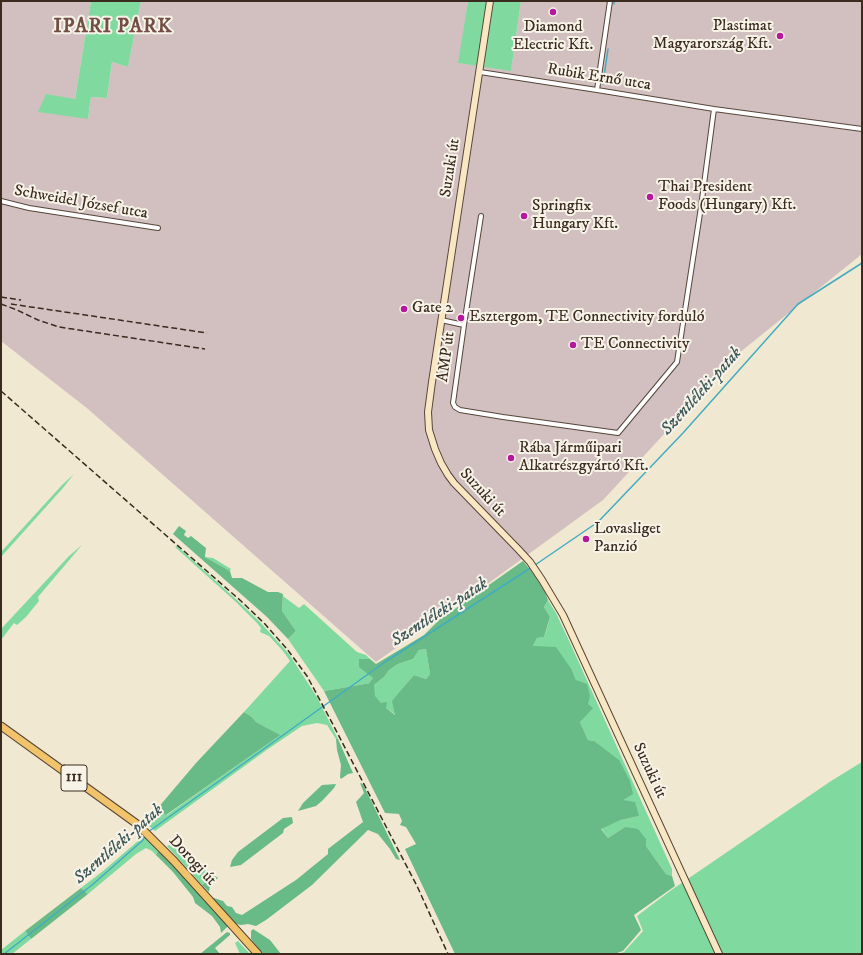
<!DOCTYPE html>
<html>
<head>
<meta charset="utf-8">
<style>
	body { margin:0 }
	#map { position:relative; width:863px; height:955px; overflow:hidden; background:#f1e8d1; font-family:"IM FELL DW Pica",serif }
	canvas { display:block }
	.frame { position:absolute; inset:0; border:2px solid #3b2a1e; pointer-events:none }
</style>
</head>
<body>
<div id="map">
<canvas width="863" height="955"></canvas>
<div class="frame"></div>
</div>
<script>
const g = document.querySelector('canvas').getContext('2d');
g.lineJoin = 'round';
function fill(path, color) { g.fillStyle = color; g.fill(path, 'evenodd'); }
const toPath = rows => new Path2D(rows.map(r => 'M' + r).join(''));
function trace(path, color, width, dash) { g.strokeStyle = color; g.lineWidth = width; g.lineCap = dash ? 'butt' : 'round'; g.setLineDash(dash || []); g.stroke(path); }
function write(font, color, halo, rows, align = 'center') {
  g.font = font + ' "IM FELL DW Pica",serif'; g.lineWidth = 4; g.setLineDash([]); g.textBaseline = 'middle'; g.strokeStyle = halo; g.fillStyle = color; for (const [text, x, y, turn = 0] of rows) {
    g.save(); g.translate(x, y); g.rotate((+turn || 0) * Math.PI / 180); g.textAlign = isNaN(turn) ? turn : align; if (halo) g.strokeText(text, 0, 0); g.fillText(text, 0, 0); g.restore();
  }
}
fill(toPath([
	[1,1,91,1,75,99,88,119,91,97,107,98,112,62,128,67,141,1,468,1,459,63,511,70,521,1,862,1,862,254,739,353,603,500,486,585,376,662,88,409,1,341]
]), '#d2bfc0');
fill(toPath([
	[91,1,141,1,128,67,112,62,107,98,91,97,88,119,38,112,46,94,75,99],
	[468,1,521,1,511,71,458,63],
	[74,474,63,488,1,557,1,552,62,485],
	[82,545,38,597,39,601,26,617,17,625,14,623,1,640,1,629,69,556],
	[177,546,237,600,259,621,289,654,317,697,338,739,336,739,327,725,317,723,302,726,268,749,155,831,144,822,157,809,167,815,279,735,256,722,252,717,244,712,290,661,283,651,269,636,260,632,261,628,257,623,236,602,175,547],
	[205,557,213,558,231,569,230,571],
	[283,596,299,608,304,604,357,652,366,655,370,659,359,659,373,678,368,684,365,684,324,691,288,639,296,631,282,611],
	[548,600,556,613,571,645,672,869,672,876,666,874,646,846,625,827,608,838,601,828,621,820,639,816,623,800,594,741,588,740,580,722,588,704,576,680,572,670,533,646,537,638,544,637,547,628,550,617,544,607],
	[426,649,430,674,426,679,414,675,400,691,393,701,396,715,386,708,374,696,374,685,384,677,389,670,398,664,413,659,419,650],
	[862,762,862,954,618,954,624,952,643,931,637,916,670,891,831,781],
	[138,829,159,849,156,855,152,851,146,848,136,854,88,894,81,888,103,871,138,841,138,834,136,830],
	[173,843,184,855,193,863,215,876,202,885,167,846],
	[25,931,31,939,12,954,1,954,1,950],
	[238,941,250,954,240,954,235,943]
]), '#80daa0');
fill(toPath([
	[179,526,186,531,184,535,188,538,191,536,206,548,205,557,230,571,232,578,242,578,268,592,278,592,283,594,282,611,296,631,288,639,267,617,173,534],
	[523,561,533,573,545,592,548,600,544,607,550,617,544,637,537,638,533,646,556,647,572,670,576,680,587,684,590,696,588,704,593,708,580,722,588,740,594,741,619,760,630,781,633,794,623,800,635,802,639,816,621,820,601,829,608,838,625,827,638,829,646,839,646,846,666,874,672,876,675,886,634,915,641,930,623,951,614,954,455,954,405,849,416,844,406,827,400,825,402,821,399,814,385,813,324,691,365,684,368,684,373,678,359,667,359,659,370,659,376,664,424,635,439,620],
	[426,649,430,674,426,679,414,675,400,691,392,701,395,715,386,708,387,702,381,703,375,696,374,685,384,677,389,670,398,664,413,659,419,650],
	[244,712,252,717,256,722,280,735,166,815,157,809,196,763],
	[336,739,338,739,353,773,348,774,341,779,340,777,341,765,337,750],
	[360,783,363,784,400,860,396,859,390,849,378,834,368,830,312,885,266,920,256,926,248,924,241,925,236,924,211,897,223,901,227,906,232,907,236,913,242,915,296,880,328,854,328,849,363,822,356,802,364,793],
	[336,784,334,788,323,800,316,806,298,811,303,803,322,785],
	[292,817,293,823,284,829,283,833,241,865,230,867,232,860,238,852,283,818],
	[159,849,228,926,221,933,220,927,212,916,195,903,193,897,173,872,156,855],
	[215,876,218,878,210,885,209,892,202,885],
	[81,888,88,894,31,939,25,931],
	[253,929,270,940,281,954,263,954,251,939,251,931],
	[227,932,230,933,230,935,215,948,220,954,200,954]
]), '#68ba86');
trace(toPath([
	[614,4,614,1],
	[603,84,608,49],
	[535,565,598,522,683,433,798,304,862,263],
	[148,832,385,662,532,567],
	[4,954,92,885,142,841,145,836]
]), '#42acc2', 1.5);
const street = toPath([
	[480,72,597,90,714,109,862,129],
	[597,90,610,1],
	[1,201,29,208,158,228],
	[481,216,464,325,453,403,455,407,460,410,503,417,618,433,677,362,701,207,714,109],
	[441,320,464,325]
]);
const secondary = toPath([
	[490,1,432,382,428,412,429,430,435,449,441,463,448,475,454,483,518,549,530,562,542,580,563,615,719,954]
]);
const primary = toPath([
	[1,726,137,824,174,861,258,954]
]);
trace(street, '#564639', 6);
trace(secondary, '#564639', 8);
trace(primary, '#564639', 9);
trace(street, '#fff', 4);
trace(secondary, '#f9e7c3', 6);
trace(primary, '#f1c36a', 7);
trace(toPath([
	[1,297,21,300],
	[1,304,17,310,38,320,59,327,205,349],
	[11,304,207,333],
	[1,391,241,601,265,624,287,649,307,676,329,717,417,886,448,954]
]), '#3b2a1e', 1.5, [6, 3]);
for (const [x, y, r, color] of [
	[553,12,4,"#b5179e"],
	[780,36,4,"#b5179e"],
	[650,197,4,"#b5179e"],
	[524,216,4,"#b5179e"],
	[404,309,4,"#b5179e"],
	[461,318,4,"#b5179e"],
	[573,345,4,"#b5179e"],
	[511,458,4,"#b5179e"],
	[586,539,4,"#b5179e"]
]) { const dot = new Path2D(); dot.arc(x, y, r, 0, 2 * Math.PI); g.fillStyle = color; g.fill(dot); trace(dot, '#f7f3e8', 1.5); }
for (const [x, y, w] of [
	[74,778,26]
]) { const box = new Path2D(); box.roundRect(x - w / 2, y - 13, w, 26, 3); g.fillStyle = '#f7f3e8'; g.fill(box); trace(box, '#3b2a1e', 1); }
write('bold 15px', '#3b2a1e', null, [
	["111",74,778]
]);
write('16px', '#3b2a1e', '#f7f3e8', [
	["Plastimat",772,27,"right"],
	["Magyarország Kft.",772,45,"right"],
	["Diamond",553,28,"center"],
	["Electric Kft.",553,46,"center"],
	["Thai President",658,188],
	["Foods (Hungary) Kft.",658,206],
	["Springfix",532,207],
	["Hungary Kft.",532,225],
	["Gate 2",412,309],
	["Esztergom, TE Connectivity forduló",469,318],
	["TE Connectivity",581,345],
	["Rába Járműipari",519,449],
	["Alkatrészgyártó Kft.",519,467],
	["Lovasliget",594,530],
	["Panzió",594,548]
], 'left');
write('16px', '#3b2a1e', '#f7f3e8', [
	["Rubik Ernő utca",599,78,9],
	["Suzuki út",451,168,-81],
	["Schweidel József utca",81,203,10],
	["AMP út",447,357,-82],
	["Suzuki út",482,493,47],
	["Suzuki út",649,771,65],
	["Dorogi út",192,861,47]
]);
write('italic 17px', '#3d5857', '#f7f3e8', [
	["Szentléleki-patak",702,392,-48],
	["Szentléleki-patak",440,613,-33],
	["Szentléleki-patak",119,845,-41]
]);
g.letterSpacing = '1px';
write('bold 20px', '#724e45', '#f7f3e8', [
	["IPARI PARK",113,28]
]);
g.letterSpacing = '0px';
</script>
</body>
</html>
